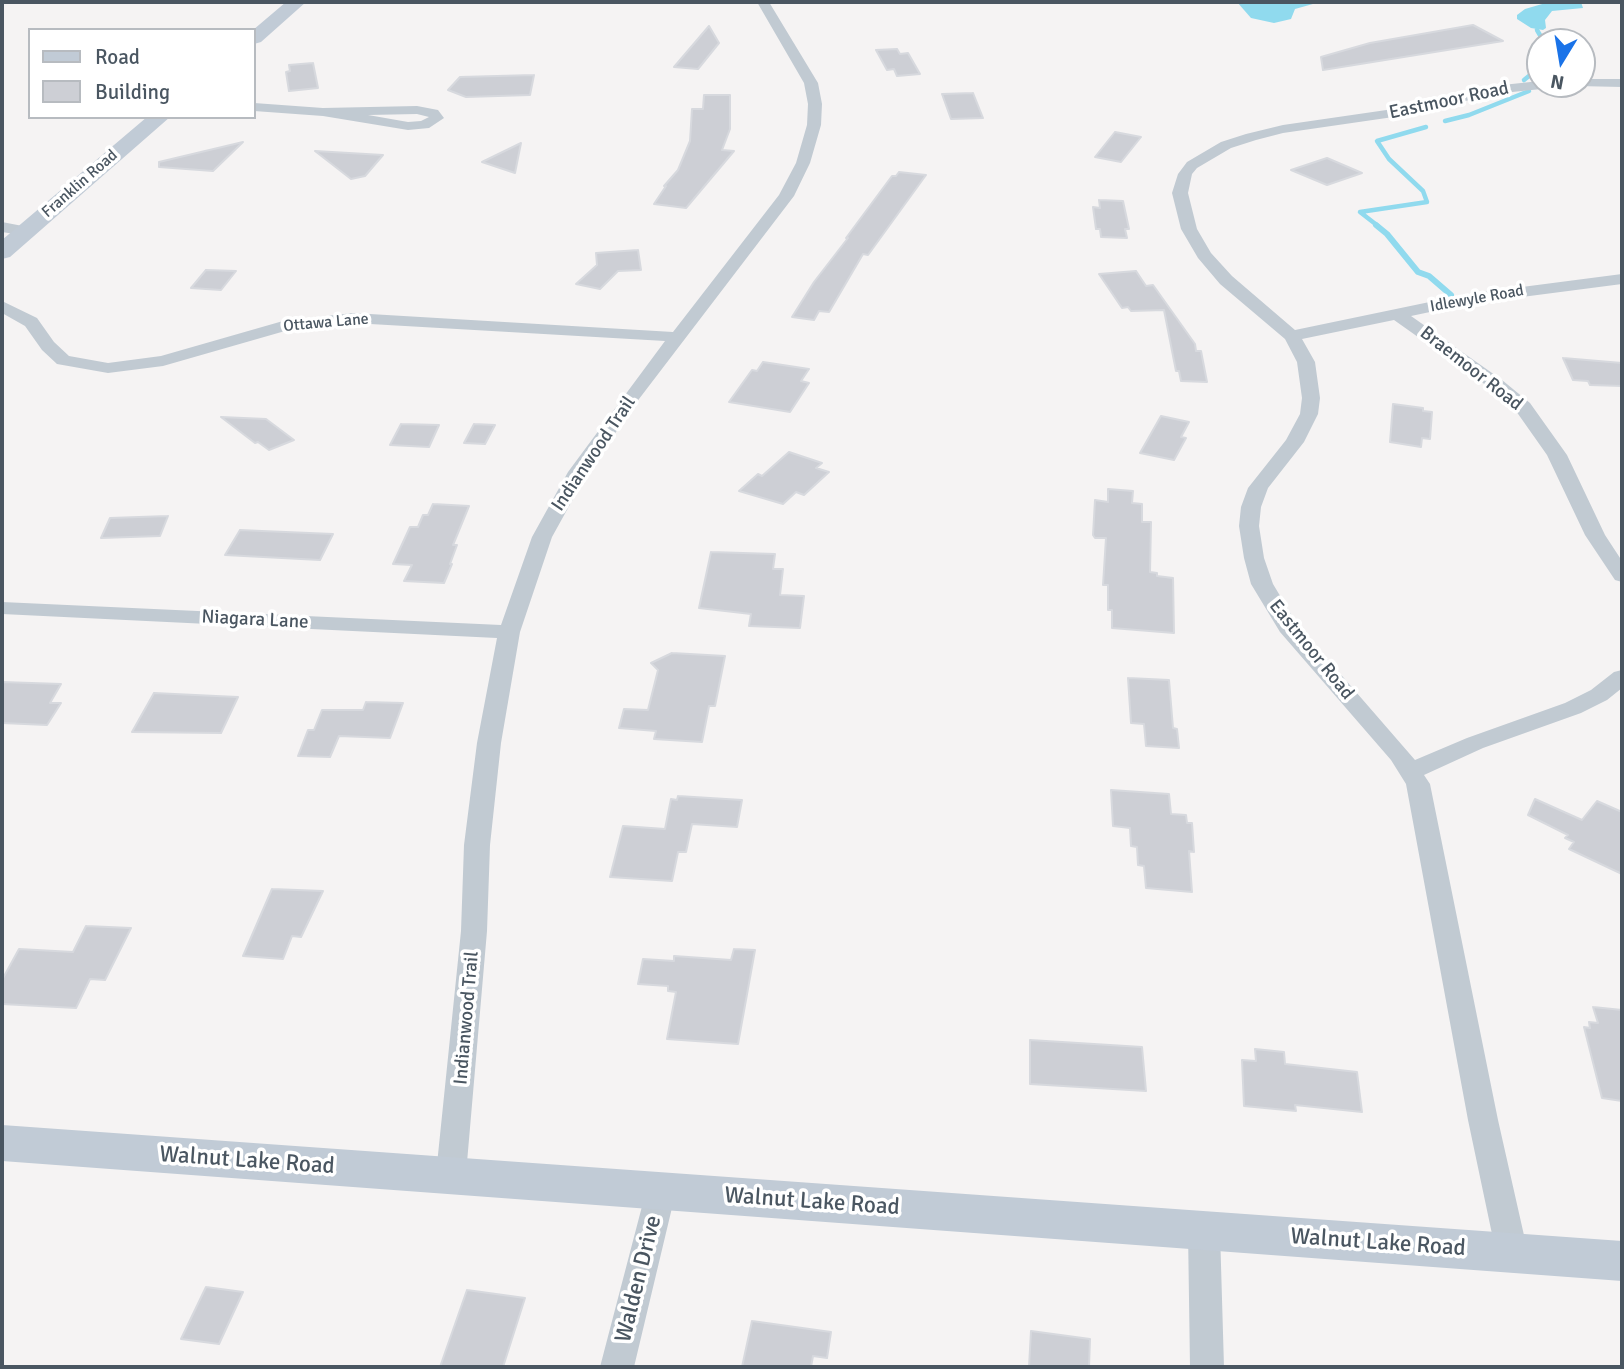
<!DOCTYPE html>
<html>
<head>
<meta charset="utf-8">
<style>
	body { margin:0 }
	#map { position:relative; width:1624px; height:1369px; overflow:hidden; background:#f5f3f3; font-family:Signika,sans-serif }
	canvas { display:block }
	.frame { position:absolute; inset:0; border:4px solid #4a5661; pointer-events:none }
	.legend { position:absolute; left:28px; top:28px; width:228px; height:91px; box-sizing:border-box; background:#fff; border:2px solid #b7bbc0; margin:0; padding:9px 12px; list-style:none; font-size:21px; color:#4a5661 }
	.legend li { display:flex; align-items:center; gap:14px; height:35px }
	.legend b { width:35px; border:2px solid #b7bbc0 }
	.north { position:absolute; left:1526px; top:28px; width:70px; height:70px; box-sizing:border-box; background:#fff; border:2px solid #b7bbc0; border-radius:50%; rotate:191deg; font-size:19px; font-weight:700; line-height:28px; text-align:center; color:#4a5661 }
	.north::after { content:''; display:block; margin:auto; width:24px; height:32px; background:#1a73e8; clip-path:polygon(50% 0,100% 100%,50% 72%,0 100%) }
</style>
</head>
<body>
<div id="map">
<canvas width="1624" height="1369"></canvas>
<div class="frame"></div>
<ul class="legend">
<li><b style="height:9px;background:#c1cbd6"></b>Road</li>
<li><b style="height:19px;background:#cdcfd5"></b>Building</li>
</ul>
<div class="north">N</div>
</div>
<script>
const g = document.querySelector('canvas').getContext('2d');
g.lineJoin = 'round';
function fill(path, color) { g.fillStyle = color; g.fill(path, 'evenodd'); }
const toPath = rows => new Path2D(rows.map(r => 'M' + r).join(''));
function trace(path, color, width, dash) { g.strokeStyle = color; g.lineWidth = width; g.lineCap = dash ? 'butt' : 'round'; g.setLineDash(dash || []); g.stroke(path); }
function write(font, color, halo, rows, align = 'center') {
  g.font = font + ' Signika,sans-serif'; g.lineWidth = 7; g.setLineDash([]); g.textBaseline = 'middle'; g.strokeStyle = halo; g.fillStyle = color; for (const [text, x, y, turn = 0] of rows) {
    g.save(); g.translate(x, y); g.rotate((+turn || 0) * Math.PI / 180); g.textAlign = isNaN(turn) ? turn : align; if (halo) g.strokeText(text, 0, 0); g.fillText(text, 0, 0); g.restore();
  }
}
fill(toPath([
	[1237,2,1320,2,1295,9,1291,19,1274,23,1251,18],
	[1549,2,1581,2,1583,8,1552,11,1545,20,1546,28,1543,30,1531,28,1517,19,1517,15,1525,9]
]), '#90daee');
trace(toPath([
	[1537,30,1544,42],
	[1524,80,1540,67],
	[1445,121,1469,115,1529,91],
	[1378,226,1360,212,1427,202,1423,191,1389,159,1377,141,1426,127]
]), '#90daee', 4.5);
trace(toPath([
	[1376,225,1387,234,1418,272,1429,276,1451,295]
]), '#90daee', 6);
const building = toPath([
	[1473,25,1503,41,1323,70,1321,57,1370,43,1473,25],
	[709,26,719,43,698,69,674,67,709,26],
	[897,49,900,54,908,53,920,74,897,76,894,69,887,70,876,50,897,49],
	[313,63,318,88,289,91,286,72,290,71,289,65,313,63],
	[534,75,530,95,466,97,448,90,460,77,534,75],
	[973,93,983,118,951,119,942,94,973,93],
	[704,95,730,95,730,129,722,150,734,151,686,208,654,204,666,186,664,186,678,170,690,141,692,109,703,109,704,95],
	[1115,132,1141,137,1121,162,1095,157,1115,132],
	[243,142,213,171,159,167,159,162,243,142],
	[521,143,515,173,482,162,521,143],
	[315,151,383,155,365,176,351,179,315,151],
	[1327,158,1362,173,1327,185,1291,170,1327,158],
	[899,172,926,175,868,255,863,254,829,312,819,311,814,320,792,317,814,282,848,238,846,238,892,176,896,176,899,172],
	[1099,200,1123,201,1129,229,1125,229,1127,238,1101,237,1100,229,1096,229,1093,207,1100,208,1099,200],
	[638,250,641,270,618,271,600,289,576,284,597,265,596,253,638,250],
	[206,270,236,271,221,290,191,288,206,270],
	[1136,271,1146,286,1153,285,1195,344,1196,351,1201,351,1207,382,1181,381,1179,371,1176,371,1164,310,1131,311,1128,307,1122,308,1099,274,1136,271],
	[1563,358,1622,363,1622,386,1590,385,1588,381,1573,380,1563,358],
	[763,362,809,369,801,381,809,383,790,412,729,402,752,370,757,371,763,362],
	[1393,404,1423,408,1423,411,1432,412,1430,439,1422,438,1421,447,1390,442,1393,404],
	[1161,416,1189,422,1181,437,1186,438,1174,460,1140,453,1161,416],
	[221,417,266,419,294,440,269,450,258,442,255,443,221,417],
	[401,424,439,425,429,447,390,445,401,424],
	[474,424,495,425,485,444,464,443,474,424],
	[789,452,822,463,816,468,829,472,804,495,796,492,783,504,739,491,758,474,762,476,789,452],
	[1108,489,1133,491,1132,503,1142,504,1142,522,1151,522,1150,572,1157,573,1157,576,1173,578,1174,633,1112,628,1112,610,1108,610,1108,585,1103,585,1106,538,1095,538,1093,535,1095,500,1108,502,1108,489],
	[433,504,469,506,453,545,457,545,450,564,452,564,444,583,404,581,412,565,393,564,410,527,418,527,423,515,428,515,433,504],
	[168,516,160,536,101,538,110,518,168,516],
	[240,530,262,531,333,534,320,560,225,555,240,530],
	[711,552,775,554,773,569,783,569,780,595,804,596,800,628,749,626,751,614,699,608,711,552],
	[672,653,725,656,715,706,709,706,702,742,654,739,656,731,619,728,624,709,648,710,658,670,651,663,672,653],
	[1128,678,1169,680,1173,728,1177,729,1179,748,1146,746,1144,724,1131,723,1128,678],
	[2,682,61,684,50,703,61,703,47,725,2,723,2,682],
	[154,693,216,696,238,697,221,733,132,732,154,693],
	[366,702,403,703,390,738,339,736,330,757,298,756,308,730,314,730,322,710,363,710,366,702],
	[1111,790,1169,794,1171,814,1186,815,1187,823,1192,823,1194,852,1189,851,1192,892,1146,888,1144,866,1138,865,1137,847,1131,846,1130,828,1113,826,1111,790],
	[678,796,742,800,737,827,692,824,686,852,678,852,672,881,610,877,623,826,665,829,671,799,677,800,678,796],
	[1535,799,1582,820,1597,801,1622,812,1622,874,1569,849,1574,842,1565,838,1568,835,1528,815,1535,799],
	[272,889,323,891,301,937,292,936,283,959,243,956,272,889],
	[86,926,131,928,105,980,90,979,76,1008,2,1004,2,980,19,949,73,952,86,926],
	[734,949,755,950,738,1044,667,1039,676,992,668,991,668,986,638,984,643,959,674,961,674,956,731,960,734,949],
	[1593,1007,1622,1010,1622,1101,1602,1098,1584,1027,1590,1028,1589,1022,1598,1023,1593,1007],
	[1030,1040,1142,1047,1146,1091,1030,1084,1030,1040],
	[1255,1049,1284,1052,1285,1064,1357,1072,1362,1112,1295,1105,1296,1111,1244,1106,1242,1060,1256,1061,1255,1049],
	[206,1287,243,1292,219,1344,181,1339,206,1287],
	[467,1290,525,1298,503,1367,440,1367,467,1290],
	[752,1321,831,1332,827,1358,813,1356,811,1367,742,1367,752,1321],
	[1031,1331,1090,1339,1089,1367,1029,1367,1031,1331]
]);
fill(building, '#cdcfd5');
trace(building, '#d7d9de', 2);
fill(toPath([
	[757,2,769,2,818,83,822,104,821,125,810,163,794,196,639,399,588,472,552,537,520,632,501,743,490,845,487,931,466,1174,462,1183,451,1187,440,1183,436,1174,461,931,464,845,477,743,497,638,2,614,2,602,501,625,532,537,568,472,665,341,353,323,285,331,163,366,108,373,57,364,42,350,25,326,2,313,2,301,37,318,54,342,69,356,108,363,161,356,283,321,353,313,673,332,779,195,796,163,807,125,808,104,804,83,757,2],
	[1582,79,1622,79,1622,87,1577,86,1576,84,1582,84,1582,79],
	[1540,81,1540,84,1558,84,1551,88,1493,94,1414,114,1283,133,1256,140,1231,148,1197,168,1192,174,1188,193,1197,229,1211,253,1232,276,1295,330,1468,294,1622,274,1622,284,1468,304,1411,316,1502,380,1530,403,1567,455,1605,535,1622,561,1622,582,1615,580,1585,535,1547,455,1516,411,1490,388,1394,320,1302,339,1315,362,1320,398,1318,414,1304,442,1268,488,1261,507,1259,526,1264,558,1273,584,1297,624,1415,760,1467,738,1565,703,1591,690,1614,672,1622,670,1622,688,1607,700,1581,713,1483,748,1424,775,1430,784,1498,1120,1528,1253,1523,1263,1512,1267,1501,1263,1496,1253,1468,1120,1406,784,1391,760,1280,632,1251,584,1244,558,1239,526,1241,507,1248,488,1286,440,1300,414,1302,398,1297,362,1285,339,1220,284,1198,258,1181,229,1172,193,1178,174,1187,162,1221,142,1246,134,1283,125,1414,106,1493,86,1540,81],
	[254,103,323,108,417,106,438,110,444,118,429,128,408,130,323,116,254,111,254,103],
	[417,114,429,117,421,121,408,122,368,115,417,114],
	[2,222,33,228,35,231,27,236,2,232,2,222],
	[661,1178,672,1182,676,1191,634,1367,600,1367,646,1191,650,1182,661,1178],
	[1204,1218,1215,1221,1220,1231,1224,1367,1190,1367,1188,1231,1193,1221,1204,1218]
]), '#c1cad2');
fill(toPath([
	[286,2,306,2,261,42,254,44,253,30,286,2],
	[147,117,170,117,10,257,2,259,2,240,147,117],
	[2,1125,1622,1241,1622,1281,2,1161,2,1125]
]), '#c1cbd6');
write('16px', '#4a5661', '#fff', [
	["Franklin Road",80,184,-41],
	["Idlewyle Road",1477,299,-10],
	["Ottawa Lane",326,323,-5]
]);
write('19px', '#4a5661', '#fff', [
	["Eastmoor Road",1449,101,-12],
	["Braemoor Road",1471,369,38],
	["Indianwood Trail",594,454,-56],
	["Niagara Lane",255,620,3],
	["Eastmoor Road",1311,650,51],
	["Indianwood Trail",467,1018,-85]
]);
write('23px', '#4a5661', '#fff', [
	["Walnut Lake Road",247,1161,4],
	["Walnut Lake Road",812,1202,4],
	["Walnut Lake Road",1378,1243,4],
	["Walden Drive",639,1279,-76]
]);
</script>
</body>
</html>
